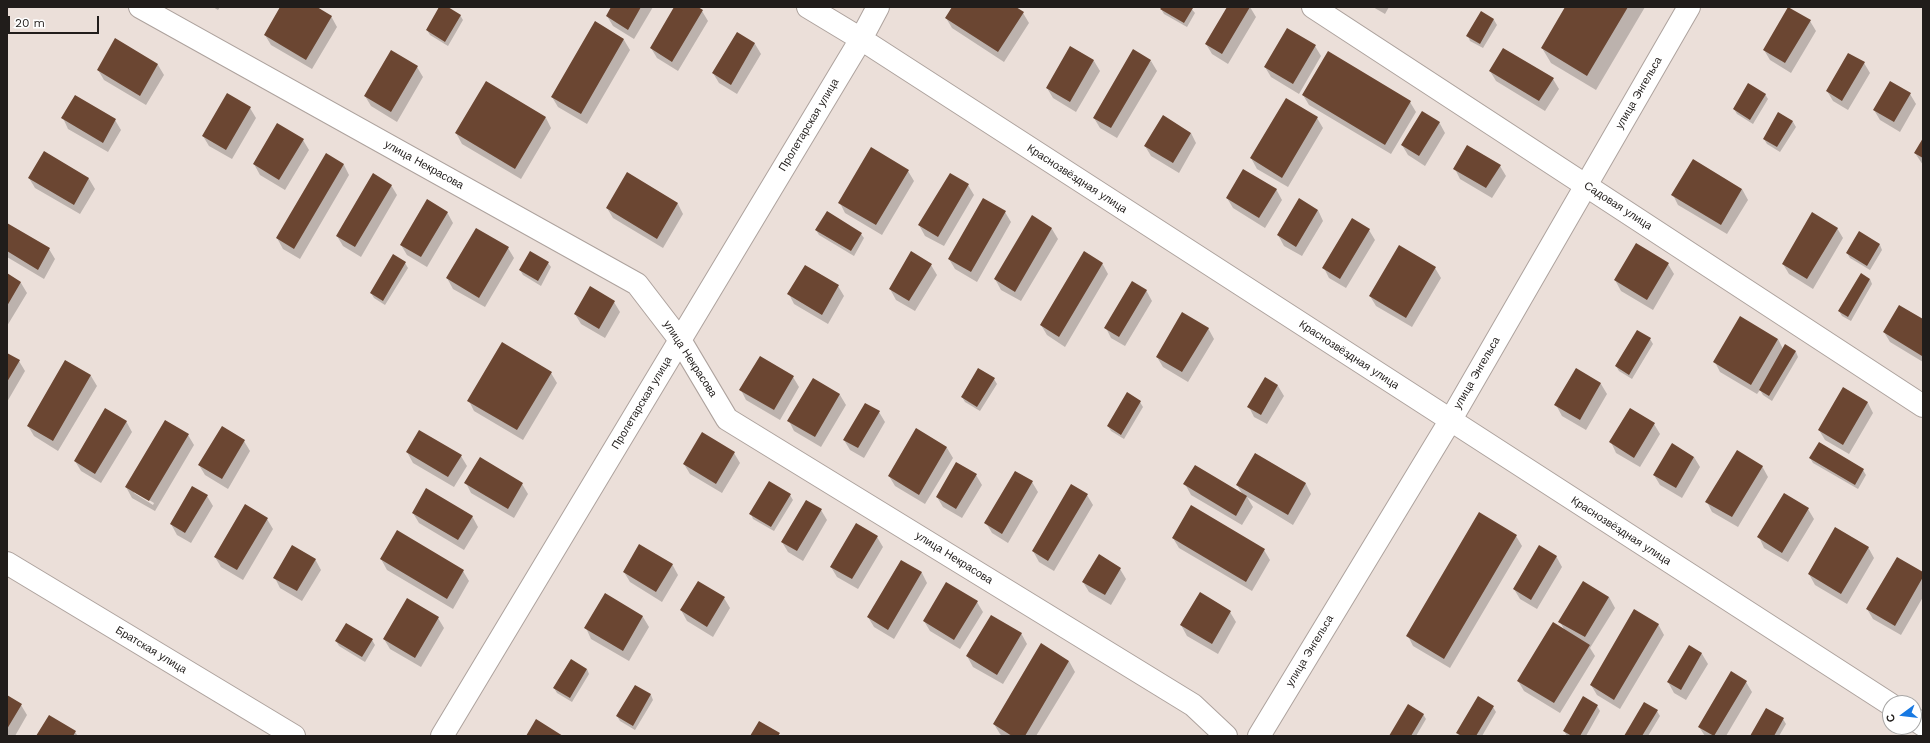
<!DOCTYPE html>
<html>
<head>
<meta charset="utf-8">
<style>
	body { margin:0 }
	#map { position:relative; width:1930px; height:743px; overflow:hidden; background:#ebdfd9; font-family:"Work Sans",sans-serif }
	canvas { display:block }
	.frame { position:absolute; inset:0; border:8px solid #211d1b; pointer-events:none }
	.north { position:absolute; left:1882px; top:695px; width:40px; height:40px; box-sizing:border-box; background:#fff; border:1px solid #a6a5a4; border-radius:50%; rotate:255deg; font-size:11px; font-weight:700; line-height:16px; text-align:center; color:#211d1b }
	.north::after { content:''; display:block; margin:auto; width:14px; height:18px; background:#1879e2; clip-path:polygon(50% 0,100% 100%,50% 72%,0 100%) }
	.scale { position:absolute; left:8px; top:16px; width:91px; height:18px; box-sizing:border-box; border:2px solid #211d1b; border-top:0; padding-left:5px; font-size:12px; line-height:14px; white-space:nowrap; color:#211d1b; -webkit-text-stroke:3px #fff; paint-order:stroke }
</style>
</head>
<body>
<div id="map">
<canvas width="1930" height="743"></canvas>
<div class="frame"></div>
<div class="north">С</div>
<div class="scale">20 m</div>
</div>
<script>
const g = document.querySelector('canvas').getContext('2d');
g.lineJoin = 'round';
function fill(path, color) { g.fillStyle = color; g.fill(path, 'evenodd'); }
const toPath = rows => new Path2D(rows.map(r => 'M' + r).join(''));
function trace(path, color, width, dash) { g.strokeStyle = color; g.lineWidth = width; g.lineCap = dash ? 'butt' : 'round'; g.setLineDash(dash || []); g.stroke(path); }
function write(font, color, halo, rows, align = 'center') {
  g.font = font + ' "Work Sans",sans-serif'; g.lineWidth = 4; g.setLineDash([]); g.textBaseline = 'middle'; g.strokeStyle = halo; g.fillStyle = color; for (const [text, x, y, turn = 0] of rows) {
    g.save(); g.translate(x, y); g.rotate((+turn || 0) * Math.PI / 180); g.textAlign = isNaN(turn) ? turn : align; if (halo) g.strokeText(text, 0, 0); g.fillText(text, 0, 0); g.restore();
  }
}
fill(toPath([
	[213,7,220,7,218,10],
	[282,7,315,7,331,16,337,27,312,69,271,45,265,35],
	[441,7,446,7,460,15,463,20,448,46,430,35,427,30],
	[612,7,653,7,634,39,613,26,607,16],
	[675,7,696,7,702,11,708,21,678,71,657,58,651,48],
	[953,7,1014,7,1023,13,1029,23,1004,62,952,28,946,18],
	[1163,7,1190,7,1195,13,1187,27,1164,14,1161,9],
	[1228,7,1250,7,1256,17,1228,64,1212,54,1206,44],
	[1373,7,1389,7,1385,14],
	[1566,7,1645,7,1596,90,1551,63,1542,48],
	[1481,12,1494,20,1497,25,1483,48,1470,41,1468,36],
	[1810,21,1816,31,1791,73,1770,60,1764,50],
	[595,23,624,40,630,50,587,124,558,107,552,97],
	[737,33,755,44,761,54,737,94,719,83,713,73],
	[116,40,158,65,164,75,146,105,104,80,98,70],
	[1315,46,1321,56,1299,94,1271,77,1265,67],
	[1071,47,1094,61,1100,71,1076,112,1053,98,1047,88],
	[391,52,417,67,423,77,397,122,371,106,365,96],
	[1849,54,1864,63,1870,73,1848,110,1833,101,1827,91],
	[1151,61,1157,71,1117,138,1100,128,1094,118],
	[1490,71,1553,79,1559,89,1545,111,1496,81],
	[1765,94,1768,99,1753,124,1737,114,1734,109],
	[1910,94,1916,104,1900,132,1880,120,1874,110],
	[1303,95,1410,102,1416,112,1391,154,1309,105],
	[75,96,115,120,121,130,108,152,68,129,63,118],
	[250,108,256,118,232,159,209,146,203,136],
	[1779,113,1793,122,1796,127,1780,152,1767,144,1764,139],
	[546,118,551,128,521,179,462,144,456,133],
	[1317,118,1323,128,1288,187,1257,169,1251,158],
	[1439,122,1445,133,1425,166,1408,155,1402,145],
	[1191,133,1196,143,1179,173,1151,156,1145,146],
	[303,140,309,150,285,190,260,175,254,164],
	[1923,140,1923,165,1915,153],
	[327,155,344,165,349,175,300,259,283,249,277,238],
	[1500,166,1506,176,1492,198,1460,179,1455,169],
	[908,171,914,181,882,235,845,213,840,203],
	[29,178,89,179,95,189,80,214,35,188],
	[391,185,397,195,361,257,343,246,337,236],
	[968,185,974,195,944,246,925,236,919,225],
	[1276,189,1282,200,1265,228,1233,208,1227,198],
	[1742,189,1748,200,1727,234,1678,205,1673,195],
	[678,204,683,214,663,248,613,218,607,208],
	[1318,210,1323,221,1302,256,1284,246,1278,235],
	[447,212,453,223,427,267,407,255,401,245],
	[1005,212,1011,222,977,282,955,269,949,259],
	[1032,217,1052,229,1058,239,1021,301,1001,290,995,279],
	[7,224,49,249,55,259,44,279,7,257],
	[1837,228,1843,238,1813,289,1789,274,1783,264],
	[816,230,861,234,864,238,854,256,819,235],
	[1369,230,1375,240,1346,288,1329,278,1324,268],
	[1880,245,1882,250,1870,270,1850,258,1847,253],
	[508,248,514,258,485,307,453,289,447,278],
	[405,263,408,268,385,305,374,298,371,293],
	[548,263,551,267,541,286,523,275,520,270],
	[1102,263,1108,274,1065,347,1047,335,1041,325],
	[1668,264,1674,274,1653,310,1621,291,1615,280],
	[931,265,937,275,915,311,896,300,890,289],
	[805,266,838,286,844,296,828,324,794,304,789,294],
	[1435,268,1441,278,1412,327,1376,306,1370,296],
	[7,275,21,283,27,293,7,326],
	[1870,279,1872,284,1851,321,1842,316,1839,311],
	[1146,290,1152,301,1125,346,1111,338,1106,328],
	[614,302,620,312,605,338,581,324,575,314],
	[1899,307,1923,321,1923,362,1890,342,1884,332],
	[1208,328,1214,339,1188,382,1163,367,1157,357],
	[1650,339,1653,344,1632,379,1619,371,1616,366],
	[1778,339,1783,349,1785,345,1796,352,1798,357,1772,401,1763,395,1760,390,1757,394,1720,372,1715,362],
	[7,354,19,361,25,371,7,402],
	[66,361,91,376,97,386,58,451,34,436,28,426],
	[1577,370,1601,384,1607,394,1586,430,1562,416,1556,405],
	[551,373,557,383,523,440,474,411,469,401],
	[793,377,799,387,780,420,746,400,741,390],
	[813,379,840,395,846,405,821,447,794,431,789,421],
	[994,379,997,384,980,411,965,402,962,397],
	[1265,379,1278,386,1284,396,1267,424,1254,417,1249,407],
	[1844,388,1868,403,1873,413,1849,454,1825,440,1819,430],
	[1140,402,1143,407,1124,439,1111,431,1108,426],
	[879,412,885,422,864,458,850,450,844,440],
	[126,421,132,432,101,483,81,471,75,461],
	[1654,424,1660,434,1640,467,1616,453,1611,442],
	[916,429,947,448,953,458,925,504,895,486,889,476],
	[188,435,194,445,155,511,132,498,126,487],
	[134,491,154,503,153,505,134,493],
	[244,441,250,451,228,489,205,475,199,465],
	[407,452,461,456,467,466,454,487,413,463],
	[734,453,740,463,722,493,690,474,684,464],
	[1255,454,1306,484,1311,494,1293,525,1247,497,1253,507,1242,525,1191,495,1185,484,1243,495,1237,485],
	[1694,457,1700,467,1682,498,1660,485,1654,475],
	[1810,458,1863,470,1866,475,1858,489,1813,463],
	[1762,466,1768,477,1738,527,1712,512,1707,502],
	[976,475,982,485,962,518,943,507,937,497],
	[1032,482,1038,492,1008,543,992,533,986,523],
	[466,483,522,484,528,494,514,518,471,493],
	[790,495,793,500,774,531,753,519,751,514],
	[1087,495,1093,505,1054,571,1039,562,1033,551],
	[207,496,213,506,191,543,177,535,171,524],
	[1808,509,1814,519,1788,562,1764,548,1759,537],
	[821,510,827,520,803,561,788,552,782,542],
	[413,513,472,516,478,527,464,550,419,523],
	[267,519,273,529,243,580,221,567,215,557],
	[397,532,463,571,469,581,453,609,387,570,381,559],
	[1516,536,1522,546,1450,668,1413,646,1408,636],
	[877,537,883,547,858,589,837,577,831,567],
	[1173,538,1264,550,1270,560,1252,591,1179,548],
	[1868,547,1874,558,1847,604,1815,585,1809,574],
	[1556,556,1562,567,1537,609,1520,599,1514,589],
	[315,559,321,570,302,601,280,588,275,578],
	[901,561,922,573,927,583,894,639,874,627,868,617],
	[672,564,678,575,662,602,630,582,624,572],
	[1120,569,1126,579,1111,605,1089,592,1083,582],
	[1923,573,1923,597,1901,635,1873,619,1867,609],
	[606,595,643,617,649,627,629,661,591,639,586,628],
	[1609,597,1615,608,1590,648,1595,656,1560,713,1524,691,1518,681,1565,631,1560,622],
	[724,598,730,608,713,637,687,621,681,610],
	[977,602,983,612,960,649,930,631,924,621],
	[1230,612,1236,622,1218,654,1187,636,1181,625],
	[438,618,444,628,421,667,390,649,384,639],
	[346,624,372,640,375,645,365,662,339,646,336,641],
	[1658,624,1664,635,1620,709,1597,695,1591,685],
	[1021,633,1027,644,1003,684,973,667,967,656],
	[1690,646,1702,654,1708,664,1686,700,1674,693,1668,682],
	[1069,661,1075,672,1036,736,1002,736,1000,734,994,724],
	[587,669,589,674,572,702,557,693,554,688],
	[1746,682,1752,692,1726,736,1705,736,1699,727],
	[635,686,651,695,653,700,635,730,620,721,617,716],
	[7,696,21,705,27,715,15,736,7,736],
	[1583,698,1597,706,1600,711,1586,736,1567,736,1564,731],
	[1493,707,1496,712,1482,736,1459,736,1458,733],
	[1657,711,1660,716,1648,736,1625,736],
	[1423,714,1426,719,1416,736,1391,736],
	[1783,719,1786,724,1779,736,1751,736],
	[75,732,78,736,37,736]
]), '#0003');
fill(toPath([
	[280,7,317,7,332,16,306,60,264,35],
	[439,7,448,7,461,15,445,42,426,30],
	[611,7,641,7,628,30,606,16],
	[674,7,698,7,703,10,672,62,650,48],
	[952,7,1016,7,1024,12,998,52,945,18],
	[1162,7,1192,7,1193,8,1184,23,1160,9],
	[1227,7,1250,7,1222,54,1205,44],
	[1565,7,1628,7,1587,76,1541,48],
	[1788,7,1811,20,1785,63,1763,50],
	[1481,11,1494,19,1480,44,1466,36],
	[595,21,624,39,581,114,551,97],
	[1287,28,1316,45,1293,84,1264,67],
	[737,32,755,43,731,85,712,73],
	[115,38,158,64,140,96,97,70],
	[1070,46,1094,60,1070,102,1046,88],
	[1503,48,1554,78,1539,101,1489,71],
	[1133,49,1151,60,1111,128,1093,118],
	[391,50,418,66,391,112,364,96],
	[1328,51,1411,101,1385,145,1302,95],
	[1848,53,1865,62,1842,101,1826,91],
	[486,81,546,117,515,169,455,133],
	[1890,81,1911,93,1894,122,1873,110],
	[1748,83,1766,94,1750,120,1733,109],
	[227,93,251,107,226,150,202,136],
	[75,95,116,119,103,143,61,118],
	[1286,98,1318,117,1282,178,1250,158],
	[1422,111,1440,122,1419,156,1401,145],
	[1778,112,1793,121,1777,147,1763,139],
	[1163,115,1191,133,1173,163,1144,146],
	[277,123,304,139,279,180,253,164],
	[1923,138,1923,158,1914,153],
	[1467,145,1501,165,1486,188,1453,169],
	[871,147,909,170,876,225,838,203],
	[44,151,89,178,74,205,28,178],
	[326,153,344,164,294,249,276,238],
	[1693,159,1742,189,1721,225,1671,195],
	[1243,169,1277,189,1259,218,1226,198],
	[627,172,678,203,657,239,606,208],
	[373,173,392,185,355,247,336,236],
	[950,173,969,184,938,237,918,225],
	[983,198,1006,211,971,272,948,259],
	[1299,198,1318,210,1296,247,1277,235],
	[427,199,448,212,421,257,400,245],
	[827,211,862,233,851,251,815,230],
	[1812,212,1838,228,1807,279,1782,264],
	[1032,215,1052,228,1015,292,994,279],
	[1352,218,1370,229,1340,279,1322,268],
	[7,223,50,248,38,270,7,251],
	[476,228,509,247,479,298,446,278],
	[1859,231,1880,244,1867,266,1846,253],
	[1636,243,1669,263,1647,300,1614,280],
	[1399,245,1436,267,1406,318,1369,296],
	[530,251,549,262,538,281,519,270],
	[911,251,932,264,909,301,889,289],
	[1084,251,1103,263,1059,337,1040,325],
	[393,254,406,262,383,301,370,293],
	[805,265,839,285,822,315,787,294],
	[7,273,21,282,7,306],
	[1861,273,1870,279,1848,317,1838,311],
	[1132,281,1147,290,1119,337,1104,328],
	[590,286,615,301,599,329,574,314],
	[1899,305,1923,319,1922,356,1883,332],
	[1182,312,1209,328,1182,372,1156,357],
	[1740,316,1778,339,1751,385,1713,362],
	[1637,330,1651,338,1629,375,1615,366],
	[502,342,552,372,517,430,467,401],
	[1785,344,1796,351,1769,396,1759,390],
	[7,353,20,360,7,382],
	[760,356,794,376,774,410,739,390],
	[65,360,91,375,53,441,27,426],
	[978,368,995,378,977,407,961,397],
	[1576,368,1601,383,1580,420,1554,405],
	[1265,377,1278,385,1261,415,1247,407],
	[813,378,840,394,815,437,787,421],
	[1843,387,1868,402,1843,445,1818,430],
	[1127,392,1141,401,1121,435,1107,426],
	[865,403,880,411,858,448,843,440],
	[105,408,127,421,95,474,74,461],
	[1630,408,1655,423,1634,458,1609,442],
	[165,420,189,434,149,501,125,487],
	[222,426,245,440,222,479,198,465],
	[916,428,947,447,919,495,888,476],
	[419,430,462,455,448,477,406,452],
	[702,432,735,452,716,484,683,464],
	[1819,442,1864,469,1855,485,1809,458],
	[1672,443,1694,457,1676,488,1653,475],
	[1737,450,1763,466,1732,517,1705,502],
	[1255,453,1306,483,1288,515,1236,485],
	[480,457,523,483,508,509,464,483],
	[956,462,977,474,956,509,936,497],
	[1195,465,1247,496,1236,516,1183,484],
	[1015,471,1033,481,1002,534,984,523],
	[769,481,791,494,771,527,749,514],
	[1071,484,1088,494,1048,561,1032,551],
	[192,486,208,495,185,533,170,524],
	[426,488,473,516,458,540,412,513],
	[1784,493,1809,508,1782,553,1757,537],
	[806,500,822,509,797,551,781,542],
	[245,504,268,518,237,570,214,557],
	[1191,505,1265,549,1246,582,1172,538],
	[1479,512,1517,535,1444,659,1406,636],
	[856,523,878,536,852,579,830,567],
	[1835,527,1869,547,1841,594,1808,574],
	[397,530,464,570,447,599,380,559],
	[639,544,673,564,656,592,623,572],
	[292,545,316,559,297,591,273,578],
	[1539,545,1557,556,1531,600,1513,589],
	[1099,554,1121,568,1105,595,1082,582],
	[1897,557,1923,572,1923,577,1895,626,1866,609],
	[901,560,922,572,888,630,867,617],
	[698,581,725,597,707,627,680,610],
	[1583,581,1609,597,1585,637,1558,622],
	[946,582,978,601,954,640,923,621],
	[1200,592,1231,611,1212,644,1180,625],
	[605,593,643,616,623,651,584,628],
	[407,598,439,617,415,658,383,639],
	[1634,609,1659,624,1614,700,1590,685],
	[991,615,1022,633,997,675,966,656],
	[1553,622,1590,645,1554,703,1517,681],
	[346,623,373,639,362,657,335,641],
	[1041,643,1069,661,1025,736,1012,736,993,724],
	[1689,645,1702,653,1681,690,1667,682],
	[571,659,587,669,570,698,553,688],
	[1731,671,1747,681,1714,736,1698,727],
	[635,685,651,694,633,726,616,716],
	[7,695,22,704,7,729],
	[1478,696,1494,706,1476,736,1462,736,1456,733],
	[1583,696,1598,705,1580,736,1572,736,1563,731],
	[1644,702,1658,710,1642,736,1624,736],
	[1408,704,1424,714,1411,736,1389,736],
	[1766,708,1784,718,1774,736,1750,736],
	[49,715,76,731,73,736,36,736],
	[536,719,563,736,526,736],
	[759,721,780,733,778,736,750,736]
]), '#6b4632');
const minor = toPath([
	[140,7,637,284,680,340,727,419,1193,705,1226,736],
	[808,7,861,39,1890,704],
	[1313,7,1923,406],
	[7,563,294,736],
	[1914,719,1923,725],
	[442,736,861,39,878,7]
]);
const secondary = toPath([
	[1259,736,1450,421,1689,7]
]);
trace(minor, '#ada29d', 24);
trace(secondary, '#ada29d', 24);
trace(minor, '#fff', 22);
trace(secondary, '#fff', 22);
write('11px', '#211d1b', '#fff', [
	["улица Энгельса",1639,93,-60],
	["Пролетарская улица",809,125,-59],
	["улица Некрасова",424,165,29],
	["Краснозвёздная улица",1077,179,33],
	["Садовая улица",1618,206,33],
	["Краснозвёздная улица",1349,355,33],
	["улица Некрасова",690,359,57],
	["улица Энгельса",1477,373,-60],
	["Пролетарская улица",642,403,-59],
	["Краснозвёздная улица",1621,531,33],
	["улица Некрасова",954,558,32],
	["Братская улица",151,650,31],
	["улица Энгельса",1310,651,-59]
]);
</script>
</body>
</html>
